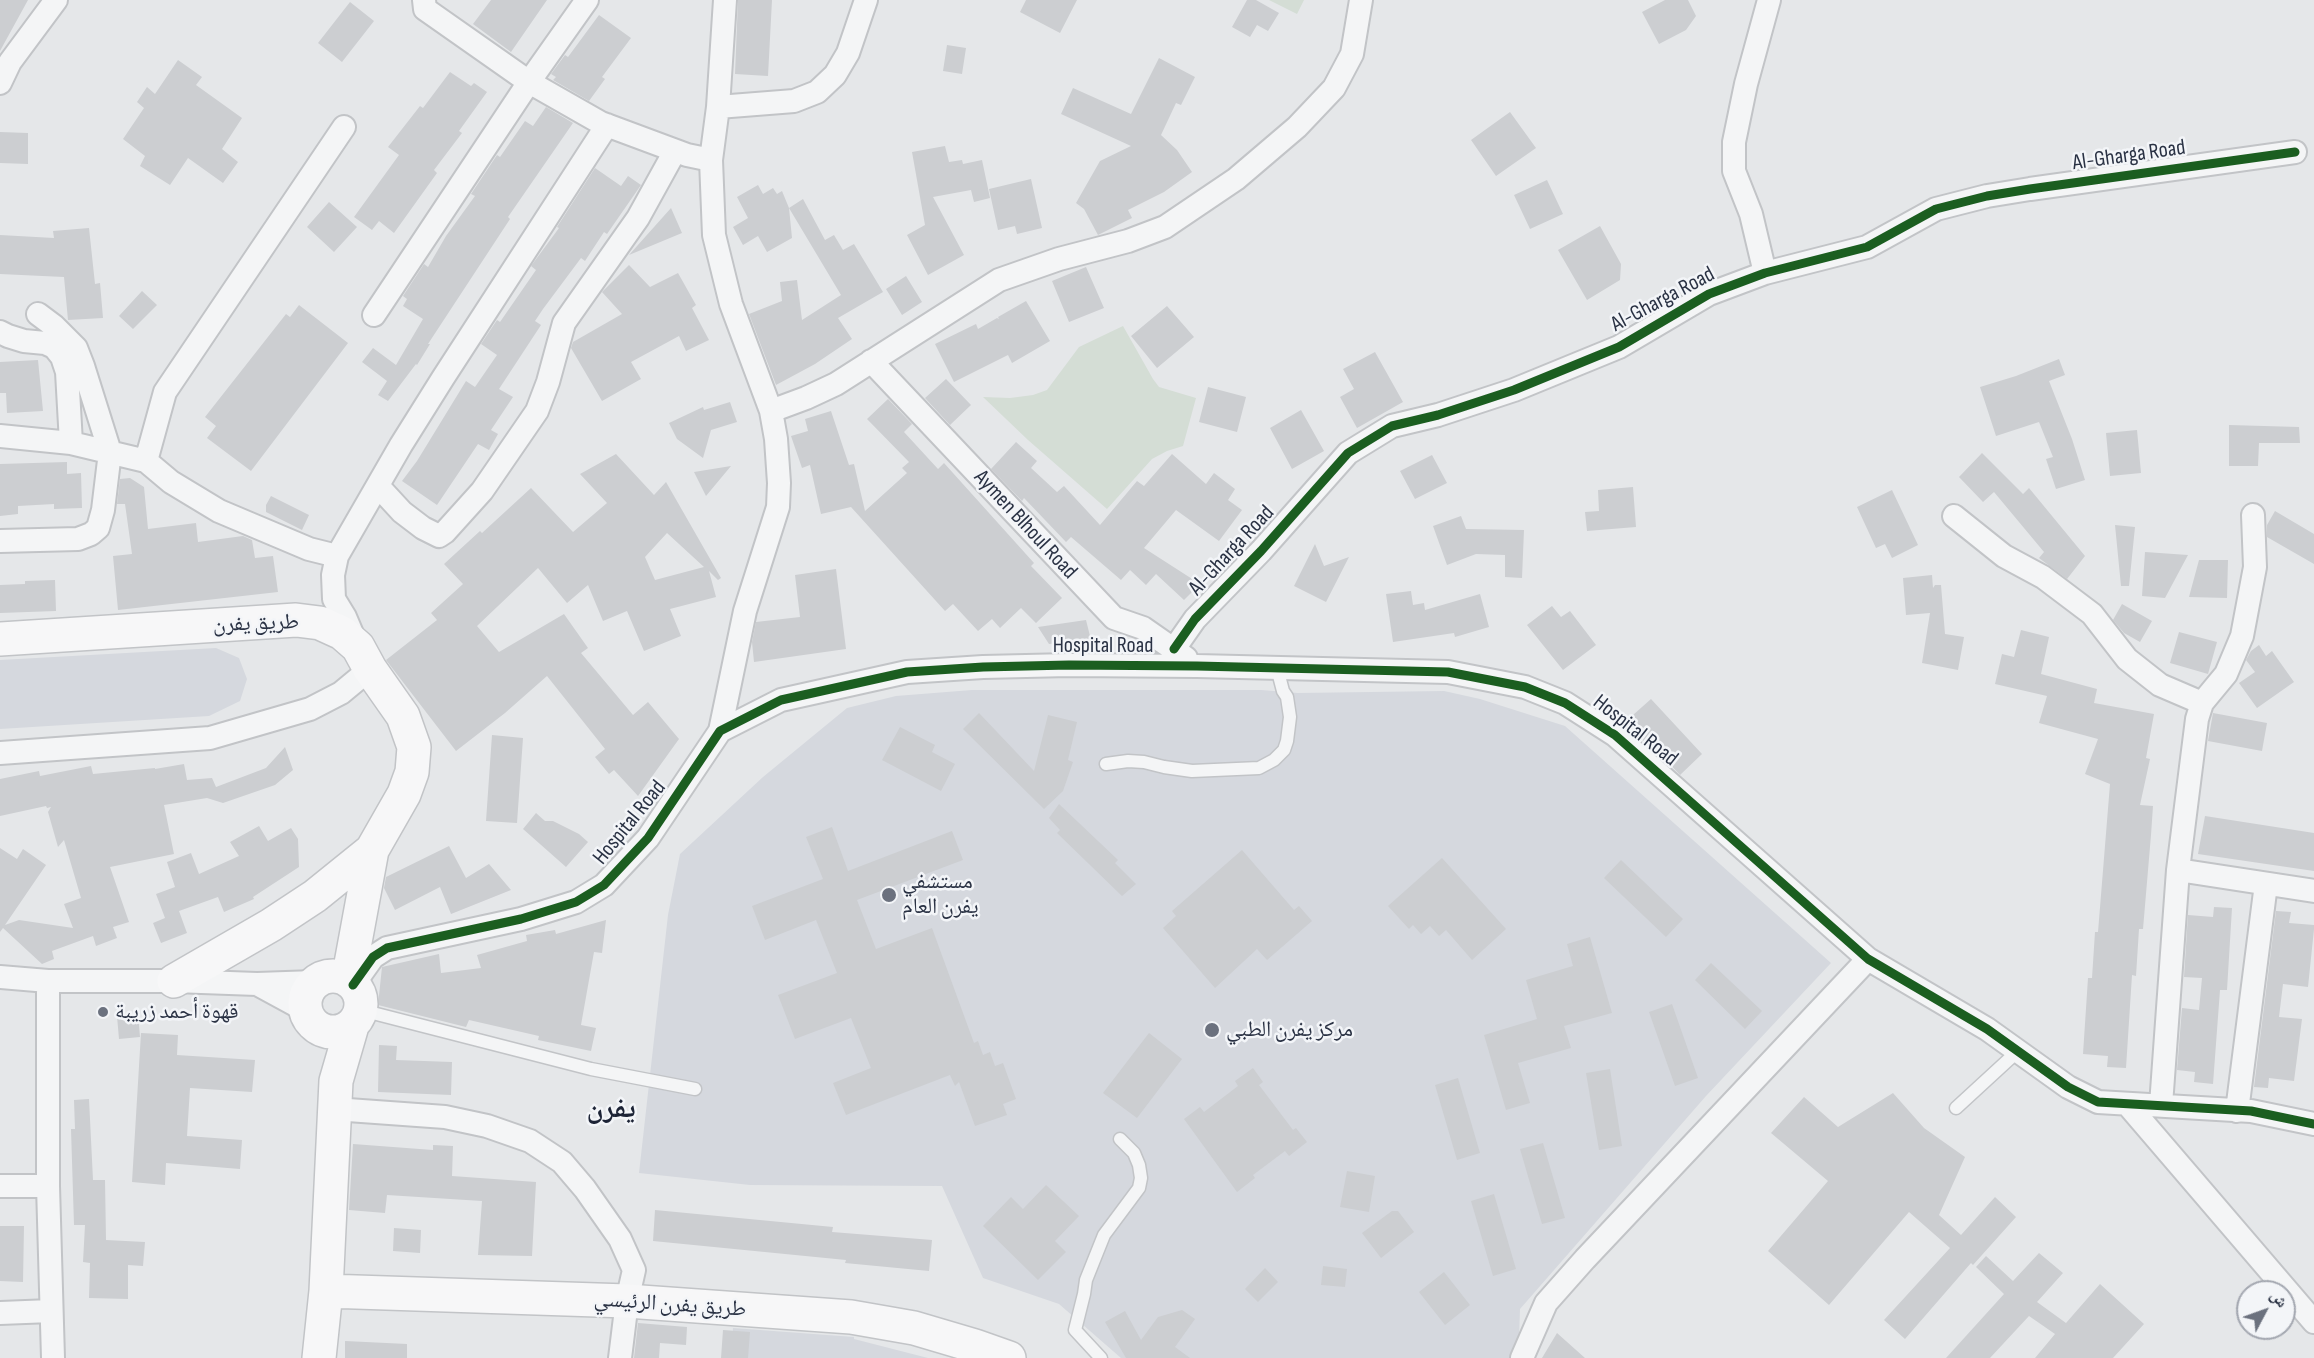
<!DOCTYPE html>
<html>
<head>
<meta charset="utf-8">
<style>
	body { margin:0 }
	#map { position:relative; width:2314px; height:1358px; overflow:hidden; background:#e5e7e9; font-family:"Sofia Sans Condensed","Noto Naskh Arabic",sans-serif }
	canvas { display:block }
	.north { position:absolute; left:2236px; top:1280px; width:60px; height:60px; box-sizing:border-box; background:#f3f5f8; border:2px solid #a3a7b0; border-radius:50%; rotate:49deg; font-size:16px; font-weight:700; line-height:24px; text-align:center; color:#2a3244 }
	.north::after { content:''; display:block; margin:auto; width:21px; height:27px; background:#6b717e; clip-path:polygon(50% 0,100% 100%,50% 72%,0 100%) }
</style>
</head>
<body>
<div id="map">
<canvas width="2314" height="1358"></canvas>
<div class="north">ش</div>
</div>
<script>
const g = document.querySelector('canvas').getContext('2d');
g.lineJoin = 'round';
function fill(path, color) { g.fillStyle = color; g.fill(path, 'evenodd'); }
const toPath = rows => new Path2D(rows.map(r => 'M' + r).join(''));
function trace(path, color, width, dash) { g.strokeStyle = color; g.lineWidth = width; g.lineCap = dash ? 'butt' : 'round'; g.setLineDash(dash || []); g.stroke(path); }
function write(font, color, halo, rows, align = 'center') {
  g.font = font + ' "Sofia Sans Condensed","Noto Naskh Arabic",sans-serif'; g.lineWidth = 5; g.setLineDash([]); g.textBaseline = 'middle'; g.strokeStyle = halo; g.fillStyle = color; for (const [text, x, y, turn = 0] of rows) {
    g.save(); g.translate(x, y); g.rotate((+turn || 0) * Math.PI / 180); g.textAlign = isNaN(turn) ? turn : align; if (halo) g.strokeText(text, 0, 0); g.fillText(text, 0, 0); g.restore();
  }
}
fill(toPath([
	[216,648,239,658,247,679,240,701,209,716,0,729,0,660],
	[972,690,1261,690,1298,693,1444,691,1480,699,1565,726,1831,963,1706,1096,1520,1309,1519,1338,1514,1358,1121,1358,1059,1304,983,1278,942,1186,750,1185,639,1173,668,915,680,854,763,777,847,708,896,696],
	[733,1328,854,1337,854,1339,928,1358,731,1358]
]), '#d5d8de');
fill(toPath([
	[1269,0,1304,0,1297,14],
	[1123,326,1153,379,1159,387,1196,398,1183,446,1167,451,1152,459,1107,509,1028,440,983,397,1010,398,1033,395,1047,390,1079,347]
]), '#d4ddd5');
fill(toPath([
	[0,0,28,0,0,51],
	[491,0,547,0,511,52,473,24],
	[738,0,772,0,768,76,735,74],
	[1026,0,1077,0,1060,33,1020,12],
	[1247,0,1256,0,1279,13,1268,31,1257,25,1250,37,1232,27],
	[1665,0,1688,0,1696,16,1686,30,1659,44,1642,12],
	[350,2,374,21,342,62,318,43],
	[599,15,631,38,602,77,605,79,589,101,553,80,556,77,551,74,565,55,568,57],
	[947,45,966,48,962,74,943,71],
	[1159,58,1195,77,1181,105,1176,103,1161,135,1177,150,1192,172,1164,192,1128,210,1132,218,1098,235,1084,209,1076,203,1100,161,1131,146,1061,114,1073,88,1131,114],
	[178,60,202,77,196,85,242,118,222,149,238,162,223,183,188,158,170,185,140,166,145,156,123,139,144,108,137,102,147,87,155,94],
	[450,72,471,86,474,83,487,92,459,131,462,133,434,170,437,173,394,233,379,221,372,230,354,217,399,155,388,147,420,106,423,108],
	[546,107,573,123,508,217,510,219,428,344,430,344,417,365,416,364,388,401,378,395,387,381,362,362,373,348,396,365,423,319,403,306,407,299,403,296,424,264,428,267,446,236,475,196,471,194,497,155,500,157,525,121,533,126],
	[1510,112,1536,148,1496,176,1471,140],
	[0,132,28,133,28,164,0,163],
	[945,146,949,162,962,160,963,164,982,160,990,198,974,202,971,190,933,197,964,255,928,275,907,235,925,225,912,152],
	[595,168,621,186,628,176,641,185,607,234,604,232,585,261,581,258,543,309,535,321,541,325,499,389,513,397,491,430,498,434,489,450,478,444,437,505,402,481,417,461,466,381,475,387,497,355,481,344,497,320,500,322,536,270,531,266,559,228,557,227],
	[1031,179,1042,228,1017,234,1015,226,998,230,989,189],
	[1547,180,1563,214,1530,229,1514,195],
	[758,185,763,194,773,188,777,194,782,191,789,208,803,199,825,240,834,235,843,250,854,244,883,292,838,318,852,339,815,364,776,385,749,314,782,301,780,282,797,280,802,320,841,295,789,208,792,238,767,252,758,236,743,245,733,227,748,218,737,197],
	[329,202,357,227,334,252,307,227],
	[671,208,682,233,629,255],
	[1600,226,1621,264,1620,280,1587,300,1558,250],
	[89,228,95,284,100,283,103,318,68,320,64,277,0,274,0,235,54,238,53,231],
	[629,265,650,287,678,273,696,305,692,308,709,340,686,351,679,336,631,362,641,379,602,401,571,348,573,342,622,314,602,292],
	[1086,267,1104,308,1069,322,1052,281],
	[906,276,922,302,902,315,886,289],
	[142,291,157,305,133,329,119,316],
	[1026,301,1050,341,1012,363,1008,355,954,382,935,344,976,324,978,329,997,318,999,319,998,317],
	[299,305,348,343,251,471,207,438,216,426,205,417,286,314,290,317],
	[1167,306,1194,337,1157,368,1131,336],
	[1375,352,1403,402,1357,428,1340,397,1354,389,1343,369],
	[2059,359,2065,375,2049,381,2072,439,2085,480,2056,489,2046,459,2053,457,2039,422,1996,436,1980,387,2016,376],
	[38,360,43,411,7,413,6,393,0,393,0,362],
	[946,379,971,405,950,425,925,398],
	[1208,387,1246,397,1237,432,1199,422],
	[888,399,912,424,904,432,938,469,944,463,1034,563,1031,566,1062,598,1036,623,1021,608,1000,628,992,619,978,631,953,604,945,611,851,507,821,514,810,465,802,468,791,436,808,431,805,419,831,411,849,465,854,464,865,511,907,473,902,468,909,462,867,419],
	[730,402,737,422,711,430,703,458,677,439,669,423,703,407,704,410],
	[1301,410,1324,451,1292,469,1270,428],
	[2229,425,2299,427,2300,443,2259,443,2258,466,2229,466],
	[2137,430,2141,473,2110,476,2106,433],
	[1016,442,1037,461,1031,468,1057,492,1064,486,1100,525,1137,481,1144,486,1172,454,1206,484,1214,473,1235,489,1228,500,1242,510,1219,541,1176,510,1144,548,1200,584,1184,600,1156,574,1146,585,1130,570,1121,580,1071,537,1066,542,1024,498,1022,501,991,469],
	[1982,453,2023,494,2029,488,2085,556,2067,579,2039,558,2044,552,1994,492,1983,502,1959,477],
	[616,454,654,495,666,482,721,578,718,580,709,571,716,597,670,609,681,636,644,651,627,611,603,621,588,585,567,603,538,568,477,626,499,652,564,614,588,648,581,653,633,715,648,702,679,739,638,796,614,770,609,774,595,757,605,749,547,676,505,713,456,751,386,660,437,620,431,613,463,584,444,564,480,531,482,533,531,488,573,532,607,503,580,474],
	[667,533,704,567,655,580,645,557],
	[1432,455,1447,483,1415,499,1400,471],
	[67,462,67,474,81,473,82,508,54,509,54,504,18,506,18,514,0,516,0,464],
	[731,466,706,496,694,472],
	[130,478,144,487,148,529,196,523,198,542,243,536,252,540,255,558,273,556,278,592,118,610,113,556,132,554,125,504,117,504,120,479],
	[1633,487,1636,527,1587,531,1585,512,1599,511,1598,490],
	[1892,490,1918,545,1892,558,1885,544,1876,548,1857,507],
	[271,496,309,515,302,530,266,512,266,505],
	[2275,511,2314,534,2314,564,2267,537,2267,525],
	[1461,516,1466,529,1524,530,1522,578,1505,577,1505,555,1476,554,1447,565,1433,526],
	[2115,525,2135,527,2129,586,2121,586],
	[1315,544,1324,566,1349,557,1326,602,1294,586],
	[2145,552,2188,555,2165,598,2142,596],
	[2199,560,2228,560,2227,598,2189,597],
	[836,569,846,649,754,662,752,642,756,622,800,617,795,575],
	[1932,575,1933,588,1935,585,1941,585,1945,634,1964,637,1958,670,1922,663,1930,613,1906,615,1903,578],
	[55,580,56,611,0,613,0,585,25,584,25,581],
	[1411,591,1413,605,1424,603,1425,610,1480,594,1489,627,1455,637,1454,633,1393,642,1386,594],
	[2122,604,2152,621,2140,642,2124,633,2113,620],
	[1552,606,1561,617,1570,611,1596,645,1563,670,1527,625],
	[1086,620,1091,640,1049,644,1038,627],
	[2021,630,2049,637,2041,674,2097,689,2094,703,2154,714,2146,758,2150,759,2140,805,2153,806,2151,835,2143,929,2139,929,2136,976,2132,975,2126,1068,2107,1067,2108,1056,2083,1054,2088,978,2092,978,2095,932,2098,932,2110,784,2085,774,2098,739,2039,723,2047,696,1995,684,2002,654,2014,657],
	[2179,632,2217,642,2208,674,2170,663],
	[2259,645,2266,656,2272,651,2294,682,2257,708,2239,683,2255,672,2246,660,2251,651],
	[1651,699,1702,754,1680,775,1657,750,1655,752,1624,723],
	[979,713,1034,771,1048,715,1077,722,1068,760,1073,762,1063,791,1044,809,963,729],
	[2213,713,2267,723,2262,751,2208,741],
	[900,727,935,745,932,752,955,764,941,791,882,760],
	[492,735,523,738,517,823,486,821],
	[285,747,293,770,275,785,223,803,207,798,164,805,174,854,110,867,129,922,113,927,117,938,96,946,93,936,52,951,54,959,42,964,3,928,0,932,0,848,17,859,23,849,46,865,5,925,19,920,73,928,64,904,81,898,64,840,58,847,48,812,51,807,47,808,46,806,0,816,0,779,39,771,40,776,91,766,93,774,155,768,155,769,184,764,187,780,212,778,216,787,266,768],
	[1059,804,1118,860,1115,863,1136,884,1122,896,1057,833,1060,830,1049,818],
	[536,813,545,821,553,821,579,834,588,842,566,867,523,829],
	[2205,816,2314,833,2314,871,2198,854],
	[259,826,268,841,291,828,298,839,299,867,253,897,254,899,224,912,218,897,179,911,187,933,161,943,153,923,165,918,156,894,175,887,167,862,191,853,199,874,239,856,230,842],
	[832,827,848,871,952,831,963,860,857,900,876,949,932,928,974,1043,978,1041,983,1055,990,1052,995,1066,1003,1063,1016,1099,1003,1104,1007,1115,975,1126,959,1082,955,1086,950,1075,846,1115,833,1083,871,1068,851,1018,795,1039,778,995,837,973,816,920,765,940,752,906,823,879,806,837],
	[449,846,466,878,489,864,511,890,451,914,440,887,395,910,384,888,386,877],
	[1242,850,1294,910,1299,906,1312,921,1267,960,1257,949,1215,988,1163,928,1176,916,1172,911],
	[1442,858,1506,929,1472,960,1446,930,1439,936,1430,926,1421,934,1413,925,1409,929,1388,906],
	[1621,860,1683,919,1666,937,1604,878],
	[2214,907,2232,908,2227,990,2220,990,2213,1084,2194,1082,2195,1072,2177,1070,2182,1008,2199,1010,2202,978,2184,977,2188,915,2213,917],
	[2276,911,2291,912,2289,923,2314,925,2314,929,2308,987,2283,984,2279,1017,2302,1019,2294,1081,2269,1078,2268,1088,2254,1087],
	[606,920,602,953,594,952,581,1025,596,1028,591,1051,538,1040,539,1036,469,1020,466,1027,378,1005,382,967,439,954,441,973,481,968,477,955,527,941,526,935,555,930,556,934],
	[1590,937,1612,1013,1564,1026,1571,1048,1518,1063,1530,1103,1506,1110,1484,1035,1537,1019,1526,980,1573,966,1567,944],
	[1711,963,1762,1011,1745,1029,1695,980],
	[1672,1004,1698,1078,1675,1086,1649,1012],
	[138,1014,140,1037,119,1039,117,1016],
	[141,1033,178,1035,177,1055,255,1060,252,1092,190,1088,187,1136,242,1140,240,1169,166,1163,165,1185,132,1182],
	[1149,1033,1182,1059,1137,1118,1103,1093],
	[379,1045,397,1046,396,1060,452,1062,451,1095,378,1092],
	[1253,1068,1263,1082,1259,1085,1293,1130,1296,1128,1307,1142,1289,1156,1285,1151,1253,1175,1255,1178,1237,1192,1184,1119,1200,1107,1204,1112,1238,1086,1235,1081],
	[1610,1069,1622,1146,1599,1150,1586,1073],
	[1458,1078,1480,1153,1457,1160,1435,1085],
	[1893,1093,1924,1128,1965,1157,1939,1215,1961,1235,1995,1197,2016,1217,1973,1265,1971,1263,1905,1339,1884,1320,1950,1248,1909,1212,1829,1305,1768,1251,1828,1181,1771,1133,1804,1097,1838,1127],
	[89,1099,93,1180,105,1180,106,1240,145,1242,143,1266,128,1265,128,1299,89,1298,90,1263,83,1262,85,1225,74,1225,71,1129,75,1129,74,1100],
	[1543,1143,1565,1218,1542,1224,1520,1149],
	[353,1144,433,1150,433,1145,453,1146,452,1176,536,1182,532,1256,478,1255,482,1201,387,1195,385,1213,349,1210],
	[1347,1171,1375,1176,1369,1212,1340,1207],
	[1046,1185,1079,1216,1055,1241,1066,1252,1038,1280,983,1226,1011,1197,1023,1209],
	[1494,1194,1516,1269,1493,1276,1471,1201],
	[655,1210,833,1227,832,1232,932,1240,929,1271,845,1263,846,1260,653,1241],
	[1392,1211,1398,1211,1414,1232,1381,1258,1362,1233],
	[0,1226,24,1226,23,1282,0,1281],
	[394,1228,421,1230,420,1253,393,1251],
	[2039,1253,2063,1273,2037,1302,2066,1323,2100,1284,2144,1324,2113,1358,2035,1358,2055,1334,2029,1316,1990,1358,1946,1358,2004,1294,1976,1267,1986,1256,2013,1281],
	[1323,1266,1347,1269,1345,1287,1321,1285],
	[1265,1268,1278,1282,1258,1302,1245,1289],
	[1444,1272,1470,1305,1445,1325,1419,1292],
	[1182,1310,1195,1319,1175,1347,1190,1358,1126,1358,1105,1322,1125,1311,1141,1340,1158,1317],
	[638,1323,687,1327,686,1345,660,1343,659,1358,634,1358],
	[723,1330,750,1332,748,1358,721,1358],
	[1557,1333,1585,1358,1542,1358],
	[345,1341,407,1344,407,1358,345,1358]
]), '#ccced1');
const service = toPath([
	[1106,764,1128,761,1144,762,1164,767,1192,771,1259,768,1274,760,1284,750,1287,741,1290,717,1287,697,1283,691,1277,668],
	[361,1010,591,1069,695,1089],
	[1956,1108,2018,1051],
	[1101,1358,1075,1330,1084,1294,1086,1280,1104,1235,1139,1188,1141,1178,1139,1165,1134,1153,1120,1139]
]);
const minor = toPath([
	[424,0,425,9,529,82,601,123,687,155,711,160,714,235,731,304,771,411,776,439,779,483,778,507,745,611,720,731],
	[0,83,10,62,56,0],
	[718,107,794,101,817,92,835,75,848,53,866,0],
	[711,160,718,107,725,0],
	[1765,273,1751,214,1734,171,1734,142,1746,84,1769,0],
	[374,315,529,82,587,0],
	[0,332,8,336,24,341,45,343,54,347,62,357,67,372,71,443],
	[871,361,1114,618,1143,628,1186,658],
	[771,411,806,398,836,384,999,280,1059,259,1128,241,1165,227,1236,179,1297,127,1334,88,1352,54,1361,0],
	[0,436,71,443,146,461,171,482,219,511,309,549,337,556],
	[146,461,165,392,344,127],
	[378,486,402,512,423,528,439,536,445,532,482,491,537,411,548,382,564,323,638,218,675,151],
	[1954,516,2004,556,2043,577,2092,614,2127,659,2160,685,2202,703],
	[0,541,78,539,91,534,98,528,103,510,110,452,83,366,76,348,54,326,38,314],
	[356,643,345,617,334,599,333,575,337,556,401,445,443,378,607,125],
	[1174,649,1195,619,1261,551,1348,453,1392,426,1438,415,1514,390,1619,347,1709,294,1765,273,1867,247,1936,209,1987,196,2030,189,2295,152],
	[0,753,210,738,310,709,341,693,370,669],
	[2178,870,2314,891],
	[0,977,48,981,174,981,257,984,315,982],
	[48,981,48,1186,53,1358],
	[259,985,305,1010],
	[353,985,373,957,387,948,521,919,576,902,604,885,648,838,720,731,781,700,907,672,983,667,1069,665,1197,666,1448,672,1525,687,1565,703,1615,735,1868,959,1987,1029,2068,1087,2098,1102,2251,1111,2314,1124],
	[2128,1105,2314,1322],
	[2161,1105,2178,870,2197,719,2202,703,2226,674,2242,636,2255,567,2253,515],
	[334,1109,445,1117,487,1126,530,1141,562,1162,585,1189,620,1239,634,1270,627,1301,620,1358],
	[2237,1111,2266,884],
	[0,1186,48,1186],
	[0,1313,51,1311],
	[1522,1358,1546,1303,1585,1259,1868,959]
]);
const secondary = toPath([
	[0,639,296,620,320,623,342,633,358,647,370,669,403,716,414,747,412,772,404,794,372,850,348,980],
	'305 1004a28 28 0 1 1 56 0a28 28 0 1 1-56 0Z',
	[174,981,271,925,315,896,372,850],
	[326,1291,627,1301,851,1317,914,1328,975,1346,1009,1358],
	[319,1358,326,1291,336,1081,352,1026]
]);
trace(service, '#c2c4c7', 15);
trace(minor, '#c2c4c7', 26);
trace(secondary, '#c2c4c7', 36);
trace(service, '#f4f5f6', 12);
trace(minor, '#f4f5f6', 22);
trace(secondary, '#f7f7f8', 33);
trace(toPath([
	[1174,649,1195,619,1261,551,1348,453,1392,426,1438,415,1514,390,1619,347,1709,294,1765,273,1867,247,1936,209,1987,196,2030,189,2295,152],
	[353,985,373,957,387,948,521,919,576,902,604,885,648,838,720,731,781,700,907,672,983,667,1069,665,1197,666,1448,672,1525,687,1565,703,1615,735,1868,959,1987,1029,2068,1087,2098,1102,2251,1111,2314,1124]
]), '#1b5e20', 9);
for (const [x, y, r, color] of [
	[889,895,8,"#6b717e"],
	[103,1012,6,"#6b717e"],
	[1212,1030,8,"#6b717e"]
]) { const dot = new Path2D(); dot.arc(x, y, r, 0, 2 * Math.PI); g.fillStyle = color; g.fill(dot); trace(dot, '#f3f5f8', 2); }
write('22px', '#2a3244', '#f3f5f8', [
	["Al-Gharga Road",2129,156,-8],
	["Al-Gharga Road",1663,300,-28],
	["Aymen Blhoul Road",1025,525,47],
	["Al-Gharga Road",1232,551,-47],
	["طريق يفرن",256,624,-2],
	["Hospital Road",1103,646],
	["Hospital Road",1635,731,38],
	["Hospital Road",630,823,-51],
	["طريق يفرن الرئيسي",670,1305,4]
]);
write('22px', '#2a3244', '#f3f5f8', [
	["مستشفي",902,882],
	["يفرن العام",902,907],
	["قهوة أحمد زريبة",115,1012],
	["مركز يفرن الطبي",1226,1030]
], 'left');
write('bold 28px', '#1c2335', '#f3f5f8', [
	["يفرن",611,1110]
]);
</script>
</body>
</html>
